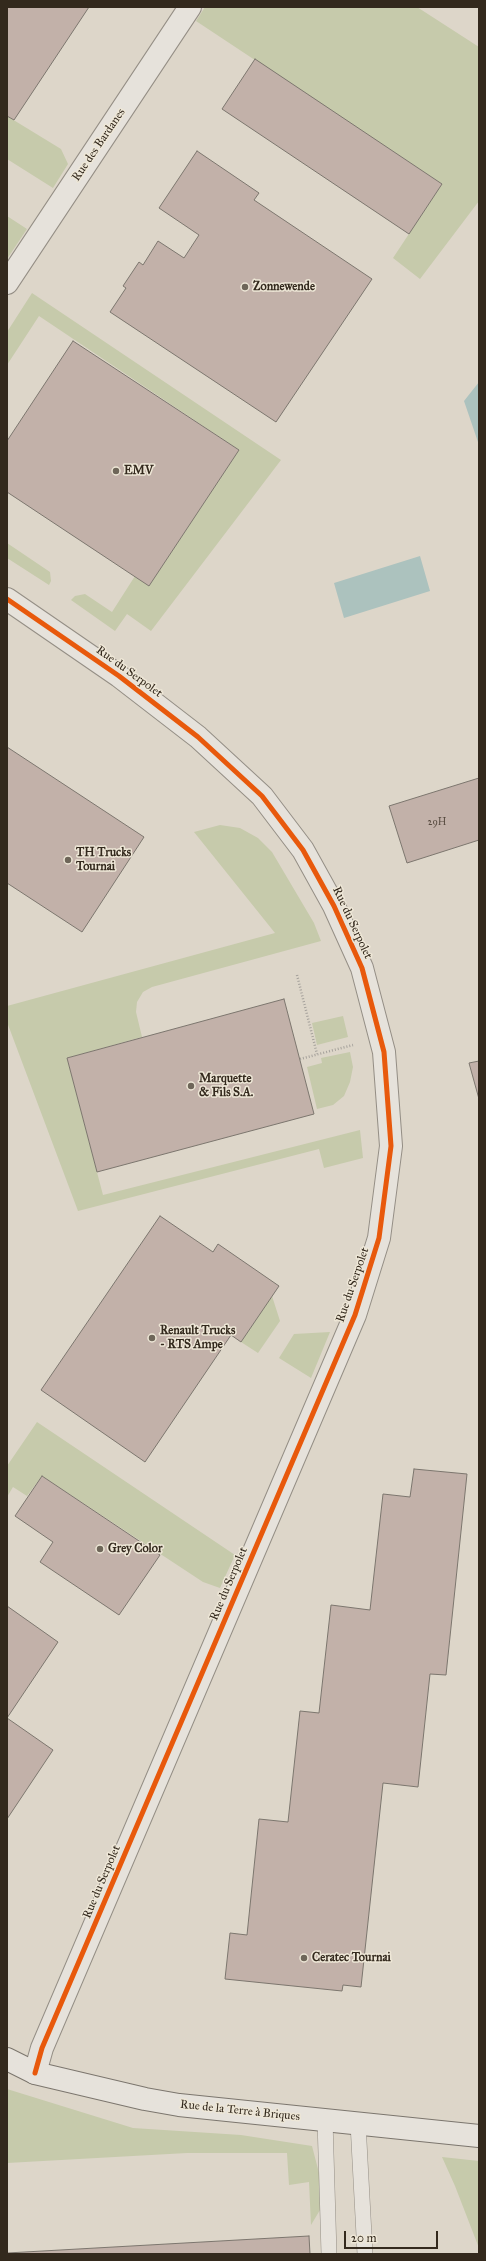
<!DOCTYPE html>
<html>
<head>
<meta charset="utf-8">
<style>
	body { margin:0 }
	#map { position:relative; width:486px; height:2261px; overflow:hidden; background:#ddd6c9; font-family:"IM FELL Great Primer",serif }
	canvas { display:block }
	.frame { position:absolute; inset:0; border:8px solid #33291d; pointer-events:none }
	.scale { position:absolute; left:344px; top:2231px; width:94px; height:18px; box-sizing:border-box; border:2px solid #33291d; border-top:0; padding-left:5px; font-size:12px; line-height:14px; white-space:nowrap; color:#33291d; -webkit-text-stroke:3px #eee7d7; paint-order:stroke }
</style>
</head>
<body>
<div id="map">
<canvas width="486" height="2261"></canvas>
<div class="frame"></div>
<div class="scale">20 m</div>
</div>
<script>
const g = document.querySelector('canvas').getContext('2d');
g.lineJoin = 'round';
function fill(path, color) { g.fillStyle = color; g.fill(path, 'evenodd'); }
const toPath = rows => new Path2D(rows.map(r => 'M' + r).join(''));
function trace(path, color, width, dash) { g.strokeStyle = color; g.lineWidth = width; g.lineCap = dash ? 'butt' : 'round'; g.setLineDash(dash || []); g.stroke(path); }
function write(font, color, halo, rows, align = 'center') {
  g.font = font + ' "IM FELL Great Primer",serif'; g.lineWidth = 3; g.setLineDash([]); g.textBaseline = 'middle'; g.strokeStyle = halo; g.fillStyle = color; for (const [text, x, y, turn = 0] of rows) {
    g.save(); g.translate(x, y); g.rotate((+turn || 0) * Math.PI / 180); g.textAlign = isNaN(turn) ? turn : align; if (halo) g.strokeText(text, 0, 0); g.fillText(text, 0, 0); g.restore();
  }
}
fill(toPath([
	[205,7,417,7,479,47,479,201,420,279,393,258,442,184,196,21],
	[7,116,61,149,68,164,53,188,7,159],
	[7,216,27,229,7,259],
	[32,293,281,460,151,631,127,614,115,631,71,600,75,596,85,594,112,612,135,576,149,586,239,450,39,316,7,365,7,332],
	[7,543,50,572,51,581,49,585,7,558],
	[220,825,240,828,258,838,272,852,314,923,321,941,152,987,143,992,137,1002,136,1012,142,1037,67,1058,103,1195,360,1130,363,1158,324,1168,319,1149,78,1211,7,1022,7,1006,275,933,194,832],
	[343,1016,348,1037,317,1045,312,1023],
	[350,1052,353,1067,350,1082,344,1096,333,1105,317,1109,307,1067,322,1063,321,1058],
	[272,1296,280,1321,258,1353,241,1342],
	[330,1332,311,1378,279,1358,294,1334],
	[37,1422,235,1555,220,1588,203,1582,42,1476,27,1496,13,1487,7,1497,7,1466],
	[7,2089,133,2128,241,2135,312,2146,326,2200,311,2225,309,2182,289,2185,287,2153,187,2153,7,2163],
	[442,2157,479,2161,479,2248,455,2186]
]), '#c6caab');
fill(toPath([
	[479,382,479,445,464,401],
	[420,556,430,591,344,618,334,583]
]), '#acc2be');
const building = toPath([
	[7,7,89,7,14,120,7,116,7,7],
	[255,59,442,184,409,234,222,109,255,59],
	[197,151,259,193,254,200,372,279,276,422,110,312,126,288,123,286,139,262,143,265,158,241,184,258,199,235,159,208,197,151],
	[73,341,239,450,149,586,7,492,7,441,73,341],
	[7,747,144,837,82,932,7,883,7,747],
	[479,778,479,840,407,863,389,806,479,778],
	[284,999,314,1114,97,1172,67,1058,284,999],
	[479,1061,479,1099,469,1063,479,1061],
	[160,1216,213,1252,218,1244,279,1286,241,1342,231,1335,145,1462,41,1390,160,1216],
	[414,1469,467,1474,446,1675,430,1674,418,1787,383,1783,361,1987,343,1985,342,1991,225,1979,230,1933,247,1935,259,1819,288,1822,300,1711,319,1713,331,1605,370,1610,383,1494,410,1497,414,1469],
	[42,1476,160,1555,119,1615,40,1562,53,1542,15,1516,42,1476],
	[7,1606,58,1642,7,1718,53,1750,7,1819,7,1606],
	[309,2236,310,2254,7,2254,7,2253,309,2236]
]);
fill(building, '#c2b1a9');
trace(building, '#7c766e', 1);
const service = toPath([
	[325,2120,329,2254],
	[358,2123,365,2254]
]);
const minor = toPath([
	[7,283,190,7],
	[7,599,119,676,198,737,262,796,303,850,334,906,362,968,384,1052,391,1146,379,1238,355,1315,42,2048,35,2073]
]);
const secondary = toPath([
	[7,2059,35,2073,145,2099,179,2105,479,2136]
]);
trace(service, '#948e85', 16);
trace(minor, '#948e85', 24);
trace(secondary, '#7c766e', 24);
trace(toPath([
	[297,975,317,1054],
	[300,1059,353,1045]
]), '#a6a29c', 2.5, [1, 2]);
trace(service, '#e6e2db', 15);
trace(minor, '#e6e2db', 22);
trace(secondary, '#e6e2db', 22);
trace(toPath([
	[7,599,119,676,198,737,262,796,303,850,334,906,362,968,384,1052,391,1146,379,1238,355,1315,42,2048,35,2073]
]), '#e8590c', 5);
for (const [x, y, r, color] of [
	[245,287,4,"#6e6659"],
	[116,471,4,"#6e6659"],
	[68,860,4,"#6e6659"],
	[191,1086,4,"#6e6659"],
	[152,1338,4,"#6e6659"],
	[100,1549,4,"#6e6659"],
	[304,1958,4,"#6e6659"]
]) { const dot = new Path2D(); dot.arc(x, y, r, 0, 2 * Math.PI); g.fillStyle = color; g.fill(dot); trace(dot, '#eee7d7', 1.5); }
write('10px', '#574b40', null, [
	["29H",437,823]
]);
write('12px', '#33291d', '#eee7d7', [
	["Rue des Bardanes",99,145,-56],
	["Rue du Serpolet",129,672,36],
	["Rue du Serpolet",352,923,65],
	["Rue du Serpolet",353,1285,-71],
	["Rue du Serpolet",229,1584,-67],
	["Rue du Serpolet",102,1882,-67],
	["Rue de la Terre à Briques",240,2111,6]
]);
write('bold 12px', '#33291d', '#eee7d7', [
	["Zonnewende",253,287],
	["EMV",124,471],
	["TH Trucks",76,853],
	["Tournai",76,867],
	["Marquette",199,1079],
	["& Fils S.A.",199,1093],
	["Renault Trucks",160,1331],
	["- RTS Ampe",160,1345],
	["Grey Color",108,1549],
	["Ceratec Tournai",312,1958]
], 'left');
</script>
</body>
</html>
